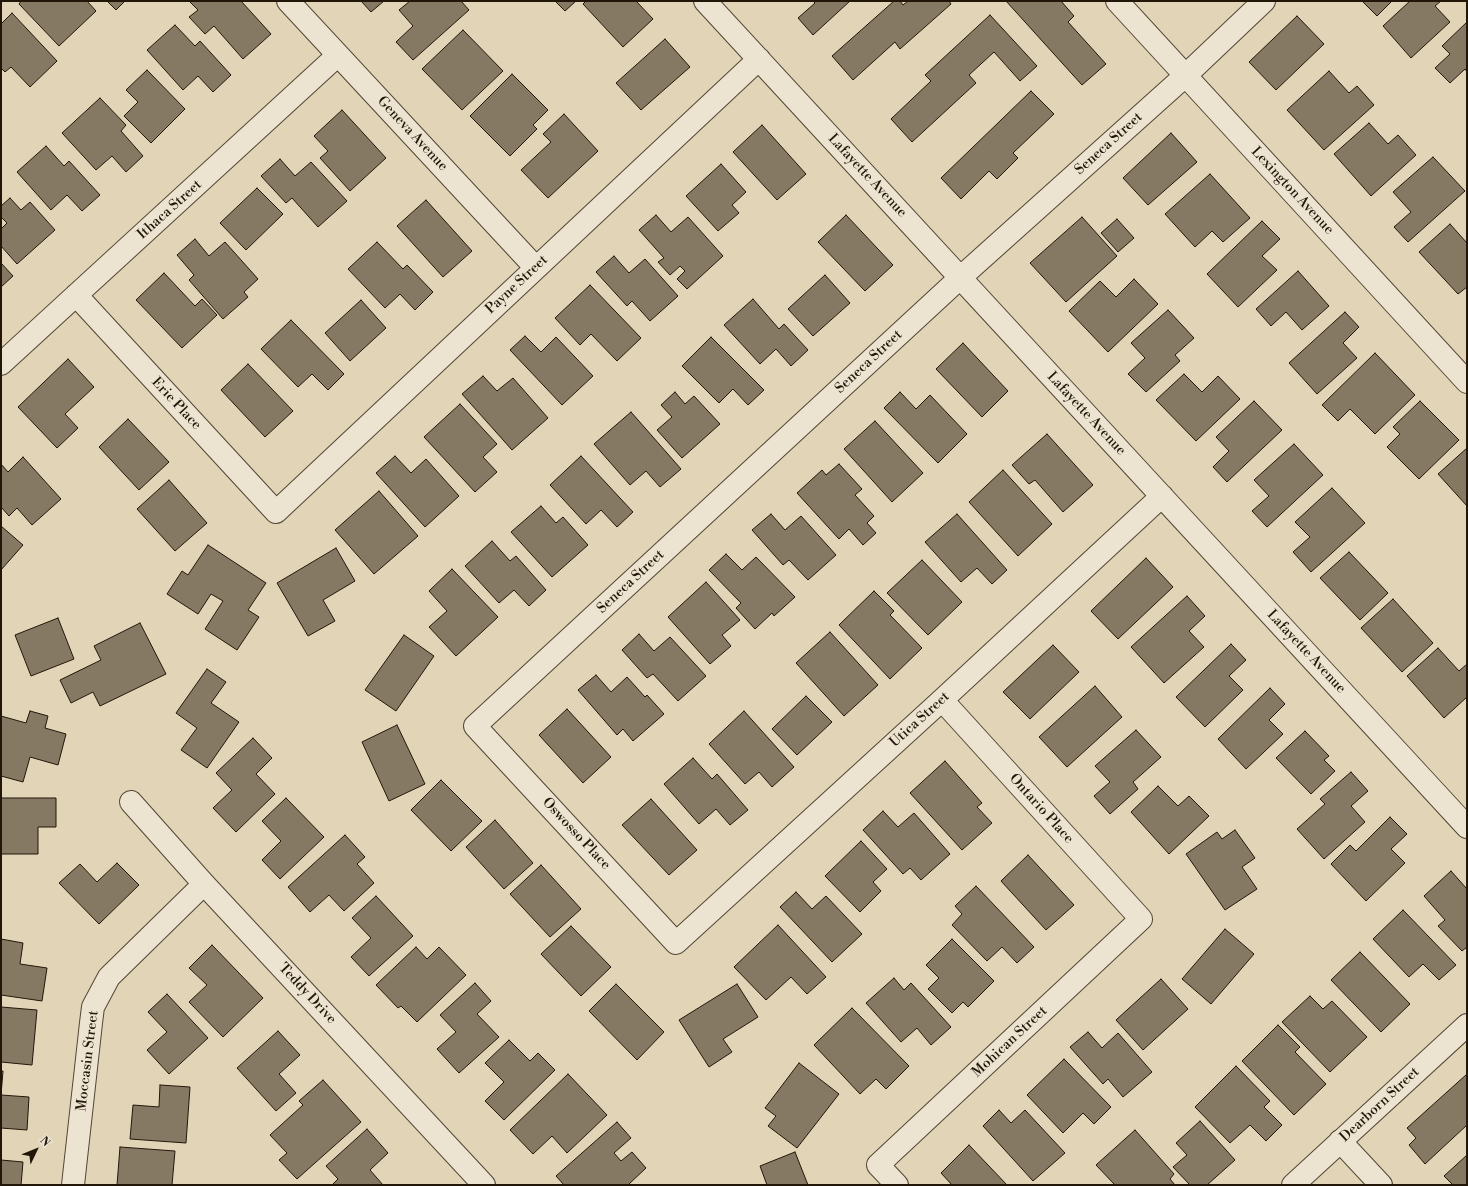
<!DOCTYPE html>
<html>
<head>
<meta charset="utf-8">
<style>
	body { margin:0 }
	#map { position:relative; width:1468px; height:1186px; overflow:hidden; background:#e2d4b7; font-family:"Libre Bodoni",serif }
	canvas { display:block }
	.frame { position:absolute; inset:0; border:2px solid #221609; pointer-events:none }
	.north { position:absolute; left:16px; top:1130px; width:40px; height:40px; -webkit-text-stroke:3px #ece3d0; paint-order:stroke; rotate:47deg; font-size:11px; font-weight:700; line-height:16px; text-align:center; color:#221609 }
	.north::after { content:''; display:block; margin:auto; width:14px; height:18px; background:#221609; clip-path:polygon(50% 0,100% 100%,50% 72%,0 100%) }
</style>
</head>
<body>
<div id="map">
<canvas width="1468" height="1186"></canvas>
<div class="frame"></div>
<div class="north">N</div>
</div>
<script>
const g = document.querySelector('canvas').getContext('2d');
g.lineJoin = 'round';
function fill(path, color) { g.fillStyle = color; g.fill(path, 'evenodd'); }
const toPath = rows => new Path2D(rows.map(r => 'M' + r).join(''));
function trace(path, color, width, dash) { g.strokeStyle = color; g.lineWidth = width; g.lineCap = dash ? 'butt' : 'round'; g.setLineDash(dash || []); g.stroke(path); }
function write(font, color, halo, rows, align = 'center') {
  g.font = font + ' "Libre Bodoni",serif'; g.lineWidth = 3; g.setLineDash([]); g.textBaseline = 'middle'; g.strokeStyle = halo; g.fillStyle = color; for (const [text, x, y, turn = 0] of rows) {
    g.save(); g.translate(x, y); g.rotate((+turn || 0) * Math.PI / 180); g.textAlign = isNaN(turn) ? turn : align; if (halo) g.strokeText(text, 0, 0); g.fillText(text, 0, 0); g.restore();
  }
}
const building = toPath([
	[21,1,87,1,96,11,59,46,19,4,21,1],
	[107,1,125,1,116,10,107,1],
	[189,1,241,1,271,34,243,59,214,26,205,34,189,17,198,10,189,1],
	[361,1,384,1,371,12,361,1],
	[410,1,461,1,469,10,413,60,396,42,413,26,399,10,410,1],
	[555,1,576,1,565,11,555,1],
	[586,1,636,1,653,19,623,47,583,4,586,1],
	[813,1,850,1,813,35,798,18,815,3,813,1],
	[894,1,900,1,903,5,908,1,949,1,951,4,900,49,895,42,853,80,832,56,894,1],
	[1006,1,1061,1,1074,16,1068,22,1106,64,1082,85,1006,1],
	[1362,1,1392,1,1377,16,1362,1],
	[1410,1,1441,1,1435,6,1450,22,1411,58,1383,26,1410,1],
	[12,13,57,61,30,87,11,67,5,72,1,68,1,24,12,13],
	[990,15,1037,66,1020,81,994,52,969,75,976,83,912,142,891,119,931,81,925,75,990,15],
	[1297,16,1324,44,1276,90,1249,62,1297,16],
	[1467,22,1467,72,1465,69,1450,83,1435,68,1450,54,1442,46,1467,22],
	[175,25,195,46,200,41,231,75,213,92,198,76,183,90,147,50,175,25],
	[463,30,503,71,462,110,422,69,463,30],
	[665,39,690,67,641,110,616,83,665,39],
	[147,70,185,109,151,143,124,116,138,102,126,90,147,70],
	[1329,71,1349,93,1357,86,1374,105,1324,150,1287,110,1329,71],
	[512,74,548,110,533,125,537,129,510,156,470,116,512,74],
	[1031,91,1054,114,1013,153,1018,158,997,179,989,171,961,199,941,178,1031,91],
	[100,98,126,125,121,131,143,156,126,172,112,156,96,170,62,133,100,98],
	[342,110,386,158,350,191,320,158,328,151,314,136,342,110],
	[564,114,598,151,548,198,521,170,551,142,543,134,564,114],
	[1369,123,1388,144,1398,135,1416,155,1371,196,1334,154,1369,123],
	[762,125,806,174,777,200,733,152,762,125],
	[1171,133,1197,162,1148,205,1123,178,1171,133],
	[46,146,64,166,69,161,100,195,82,211,67,195,51,210,17,172,46,146],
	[1433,157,1465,191,1408,242,1394,227,1411,212,1393,192,1433,157],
	[280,159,295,176,311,162,347,201,318,227,292,198,286,203,261,176,280,159],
	[721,164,746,192,732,205,739,213,718,231,686,196,721,164],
	[1210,174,1250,218,1223,242,1212,231,1195,247,1165,214,1210,174],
	[257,188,283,214,246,250,220,223,257,188],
	[10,198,21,210,30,202,55,230,17,264,1,246,1,229,7,223,1,217,1,206,10,198],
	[426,200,472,251,443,277,397,226,426,200],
	[656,215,671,232,688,217,723,256,687,289,677,279,685,271,680,266,670,275,658,262,664,258,639,230,656,215],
	[846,215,893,265,865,291,818,242,846,215],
	[1082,217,1117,256,1066,302,1030,263,1082,217],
	[1117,219,1134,238,1118,252,1101,233,1117,219],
	[1262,221,1280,239,1262,256,1277,270,1238,307,1207,274,1262,221],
	[1450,224,1467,243,1467,287,1458,294,1419,252,1450,224],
	[195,239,209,256,225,242,258,279,244,292,248,297,223,319,189,280,194,275,177,255,195,239],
	[377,242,403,269,407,265,433,292,415,310,400,294,385,308,348,269,377,242],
	[614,256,629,273,645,259,678,296,650,321,632,301,627,306,596,272,614,256],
	[1,263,13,276,1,287,1,263],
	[1298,271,1329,306,1302,330,1286,312,1271,326,1256,309,1298,271],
	[164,273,195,306,202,299,217,315,182,348,136,300,164,273],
	[825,275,850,303,813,336,788,309,825,275],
	[1134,279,1158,304,1108,352,1069,311,1100,281,1116,297,1134,279],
	[590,285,641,338,617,361,591,334,580,345,555,318,590,285],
	[753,299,779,329,784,324,808,350,791,366,776,349,760,364,724,325,753,299],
	[361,300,386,328,350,361,325,333,361,300],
	[1168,310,1194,338,1175,355,1180,361,1146,392,1128,374,1145,358,1131,343,1168,310],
	[1345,312,1359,327,1343,343,1357,358,1317,394,1289,363,1345,312],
	[291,320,344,374,328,390,312,374,298,387,261,349,291,320],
	[525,336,541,352,556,337,593,376,562,405,510,350,525,336],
	[711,337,764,390,748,405,733,389,719,403,682,366,711,337],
	[963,343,1008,391,982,417,936,369,963,343],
	[1375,353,1415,395,1375,434,1350,409,1338,421,1322,405,1375,353],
	[68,359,94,387,65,414,78,428,57,448,18,407,68,359],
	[248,364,293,411,265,437,221,390,248,364],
	[1184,374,1202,392,1218,376,1240,399,1196,441,1156,400,1184,374],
	[483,376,497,391,513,378,548,418,512,450,462,394,483,376],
	[675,392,685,404,694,396,720,424,682,458,657,430,672,417,661,405,675,392],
	[900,392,916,409,930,395,967,434,938,463,884,408,900,392],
	[1254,401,1282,430,1227,482,1213,467,1229,451,1216,437,1254,401],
	[1420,401,1459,440,1419,479,1387,447,1400,434,1393,427,1420,401],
	[460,404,497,444,483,457,497,472,475,492,424,437,460,404],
	[631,412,681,469,660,487,646,471,630,485,594,444,631,412],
	[128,419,169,462,139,490,99,447,128,419],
	[875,421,923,473,892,502,844,449,875,421],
	[1047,434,1093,485,1063,512,1035,480,1029,484,1012,465,1047,434],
	[1294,444,1323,475,1267,527,1252,511,1269,496,1254,480,1294,444],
	[1467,448,1467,506,1438,474,1467,448],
	[395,456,411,473,426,459,459,496,425,527,376,473,395,456],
	[581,456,633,512,617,527,601,510,586,524,550,485,581,456],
	[23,457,61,499,32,525,17,508,9,516,1,507,1,464,8,472,23,457],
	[839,464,862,489,855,495,874,516,867,523,876,533,863,545,849,529,839,539,797,493,822,470,826,475,839,464],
	[1003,470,1052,524,1018,556,969,502,1003,470],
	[169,480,207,523,175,551,137,509,169,480],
	[1332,488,1365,523,1311,572,1293,552,1310,537,1295,522,1332,488],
	[379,491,418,536,374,574,335,530,379,491],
	[541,506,556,523,563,517,588,545,552,577,511,532,541,506],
	[771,514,785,530,801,516,836,555,808,580,789,560,783,565,752,530,771,514],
	[957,514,1007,570,992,584,977,568,961,582,925,542,957,514],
	[1,526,23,545,1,570,1,526],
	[492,541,510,561,516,556,546,590,529,606,514,590,499,603,465,566,492,541],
	[208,545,266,583,248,610,259,617,237,650,205,629,223,601,211,594,198,614,167,594,182,571,188,575,208,545],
	[336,548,355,581,323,600,335,621,308,636,277,583,336,548],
	[1349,552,1388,593,1360,620,1320,578,1349,552],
	[726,554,742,570,756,557,795,597,774,616,772,613,755,629,736,608,741,603,709,570,726,554],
	[1146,558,1173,587,1118,639,1091,611,1146,558],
	[922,560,962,602,928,635,887,593,922,560],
	[452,569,498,617,456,656,429,627,447,611,429,591,452,569],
	[706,582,740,620,722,635,731,646,710,664,668,617,706,582],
	[874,591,894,611,890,615,922,648,890,679,839,625,874,591],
	[1187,596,1205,616,1189,631,1204,647,1164,683,1131,647,1187,596],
	[1393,599,1433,643,1402,672,1361,628,1393,599],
	[58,618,74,659,31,676,15,635,58,618],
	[140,623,166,674,100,706,93,692,71,703,60,680,101,660,94,646,140,623],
	[830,632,878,685,844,716,796,663,830,632],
	[639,634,654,651,670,637,706,676,678,701,653,674,647,678,622,650,639,634],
	[404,635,434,656,396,711,365,690,404,635],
	[1231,644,1246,660,1229,676,1243,690,1205,727,1176,697,1231,644],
	[1053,645,1079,672,1030,719,1003,692,1053,645],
	[1438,648,1459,671,1467,664,1467,697,1444,718,1407,676,1438,648],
	[207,669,226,682,211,703,239,722,207,768,181,750,197,728,176,713,207,669],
	[596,675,611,692,627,677,645,697,647,695,664,714,633,741,623,729,617,735,578,690,596,675],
	[1095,686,1122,717,1067,767,1039,737,1095,686],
	[1270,688,1285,704,1269,720,1283,734,1246,769,1218,739,1270,688],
	[806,696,832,722,797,755,772,729,806,696],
	[567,709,611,757,583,783,539,735,567,709],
	[30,711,48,716,45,728,66,734,58,765,30,757,23,782,1,776,1,716,26,723,30,711],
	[744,711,794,767,772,787,759,772,745,784,709,744,744,711],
	[397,725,425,784,389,801,362,742,397,725],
	[1136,730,1161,757,1133,782,1138,789,1110,814,1094,796,1110,782,1095,766,1136,730],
	[1305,731,1329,756,1324,760,1335,771,1311,794,1276,758,1305,731],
	[253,738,272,758,256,774,275,794,236,832,213,808,232,790,216,773,253,738],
	[693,758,712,779,717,774,748,810,730,825,716,809,699,824,664,784,693,758],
	[945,761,982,803,977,807,992,823,962,850,910,793,945,761],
	[1351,772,1368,791,1351,806,1365,822,1324,859,1297,829,1325,804,1320,799,1351,772],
	[441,780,482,821,451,851,411,810,441,780],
	[1158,786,1178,806,1189,796,1209,816,1169,854,1131,812,1158,786],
	[1,798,56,798,56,827,38,827,38,854,1,854,1,798],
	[286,798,324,837,280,879,262,860,281,841,262,821,286,798],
	[651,799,697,850,669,875,622,825,651,799],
	[883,811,898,827,914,813,950,854,921,880,910,868,903,874,863,830,883,811],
	[1390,817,1407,834,1391,849,1405,863,1366,901,1331,864,1350,845,1356,851,1390,817],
	[495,820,533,863,504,889,466,847,495,820],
	[1235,830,1255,858,1242,867,1257,889,1225,910,1186,854,1217,832,1222,839,1235,830],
	[345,835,365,857,357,864,374,883,344,911,329,895,310,912,288,887,345,835],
	[861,841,887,869,873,882,881,891,860,912,825,876,861,841],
	[1028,855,1074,905,1046,930,1001,881,1028,855],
	[117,863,139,885,99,924,59,883,80,864,97,882,117,863],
	[541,865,581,909,550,937,510,894,541,865],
	[1451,871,1467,889,1467,947,1462,951,1438,926,1445,920,1424,896,1451,871],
	[976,886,1034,947,1017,963,1002,947,987,961,952,925,962,914,955,906,976,886],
	[796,892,812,909,826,896,862,934,832,962,780,907,796,892],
	[376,896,413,936,369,976,351,957,371,938,352,918,376,896],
	[1403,910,1456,965,1439,980,1423,964,1409,977,1373,939,1403,910],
	[778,925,826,977,807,994,791,977,766,1000,734,967,778,925],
	[571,926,611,967,581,996,541,954,571,926],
	[1225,929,1254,954,1211,1004,1182,979,1225,929],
	[1,939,23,943,20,964,47,968,42,1001,1,995,1,939],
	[952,939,994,981,968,1007,963,1002,952,1013,928,989,939,978,926,965,952,939],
	[212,945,263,998,223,1037,189,1002,207,985,189,968,212,945],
	[416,947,427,959,439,947,466,975,417,1022,401,1006,398,1008,376,985,416,947],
	[1360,952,1410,1004,1381,1032,1331,980,1360,952],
	[894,978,904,990,911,983,951,1027,931,1045,917,1028,901,1042,866,1003,894,978],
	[1161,979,1188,1009,1143,1050,1116,1020,1161,979],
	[475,983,491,1001,477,1014,499,1037,459,1073,437,1049,456,1032,440,1015,475,983],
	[616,984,664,1032,637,1060,589,1011,616,984],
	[737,984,758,1017,723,1039,732,1052,709,1067,679,1020,737,984],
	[167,994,208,1038,169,1074,147,1050,167,1032,148,1012,167,994],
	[1310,996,1323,1009,1332,1001,1367,1037,1330,1072,1282,1022,1310,996],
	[1,1007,37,1010,32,1065,1,1062,1,1007],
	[852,1008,909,1066,886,1089,876,1079,860,1094,814,1045,852,1008],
	[1278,1025,1300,1047,1295,1052,1326,1084,1294,1115,1242,1061,1278,1025],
	[278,1031,300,1055,279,1074,296,1093,276,1111,237,1068,278,1031],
	[1088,1032,1102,1048,1118,1033,1152,1072,1123,1097,1108,1079,1103,1084,1070,1047,1088,1032],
	[509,1040,530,1061,538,1053,555,1070,504,1120,485,1101,504,1082,485,1063,509,1040],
	[1064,1059,1111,1107,1094,1124,1083,1113,1063,1133,1027,1095,1064,1059],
	[799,1063,839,1094,797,1148,768,1126,776,1116,765,1108,799,1063],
	[1236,1066,1270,1101,1264,1107,1282,1125,1266,1141,1250,1125,1230,1143,1195,1107,1236,1066],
	[1,1071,3,1071,1,1095,29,1097,27,1130,1,1128,1,1071],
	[568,1074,607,1115,567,1153,552,1136,533,1154,510,1130,568,1074],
	[1467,1074,1467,1125,1425,1164,1409,1145,1416,1138,1407,1128,1467,1074],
	[323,1080,361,1122,297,1179,279,1160,287,1153,270,1135,303,1105,299,1101,323,1080],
	[160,1085,190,1087,186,1143,130,1139,133,1105,159,1107,160,1085],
	[999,1110,1011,1123,1025,1110,1065,1153,1033,1181,983,1126,999,1110],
	[1200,1121,1235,1160,1207,1185,1190,1185,1173,1167,1187,1155,1176,1143,1200,1121],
	[617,1122,631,1138,614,1153,621,1161,632,1152,646,1168,628,1185,564,1185,556,1176,617,1122],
	[367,1129,388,1153,370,1170,383,1185,332,1185,338,1179,326,1166,367,1129],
	[1135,1130,1174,1174,1170,1179,1175,1185,1115,1185,1096,1165,1135,1130],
	[969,1145,1007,1185,952,1185,941,1173,969,1145],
	[120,1147,175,1151,172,1185,117,1185,120,1147],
	[795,1152,808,1185,767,1185,760,1166,795,1152],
	[1467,1155,1467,1185,1453,1185,1444,1176,1467,1155],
	[1,1160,23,1162,21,1185,1,1185,1,1160]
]);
fill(building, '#867963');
trace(building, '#221609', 1);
const minor = toPath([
	[288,1,536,268],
	[705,1,1467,827],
	[1117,1,1467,382],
	[76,295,276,512,759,59],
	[1,364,338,55],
	[1162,496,942,700,676,943,475,726,961,277,1185,76,1264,1],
	[131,802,204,884,484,1185],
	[1340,1141,1381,1185],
	[73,1185,91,1023,93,1007,109,977,204,884],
	[897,1185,878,1165,1141,919,942,700],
	[1293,1185,1467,1025]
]);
trace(minor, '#524634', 24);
trace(minor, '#ece3d0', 22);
write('14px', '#221609', '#ece3d0', [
	["Geneva Avenue",412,134,47],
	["Seneca Street",1109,144,-42],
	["Lafayette Avenue",867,176,47],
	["Lexington Avenue",1292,191,47],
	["Ithaca Street",170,210,-42],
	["Payne Street",517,285,-43],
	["Seneca Street",869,362,-43],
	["Erie Place",176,404,47],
	["Lafayette Avenue",1086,414,47],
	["Seneca Street",631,582,-43],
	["Lafayette Avenue",1306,652,47],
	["Utica Street",920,720,-42],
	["Ontario Place",1041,809,48],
	["Oswosso Place",576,834,47],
	["Teddy Drive",307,994,47],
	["Mohican Street",1010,1042,-43],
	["Moccasin Street",88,1061,-83],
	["Dearborn Street",1380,1105,-43]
]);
</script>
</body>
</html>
